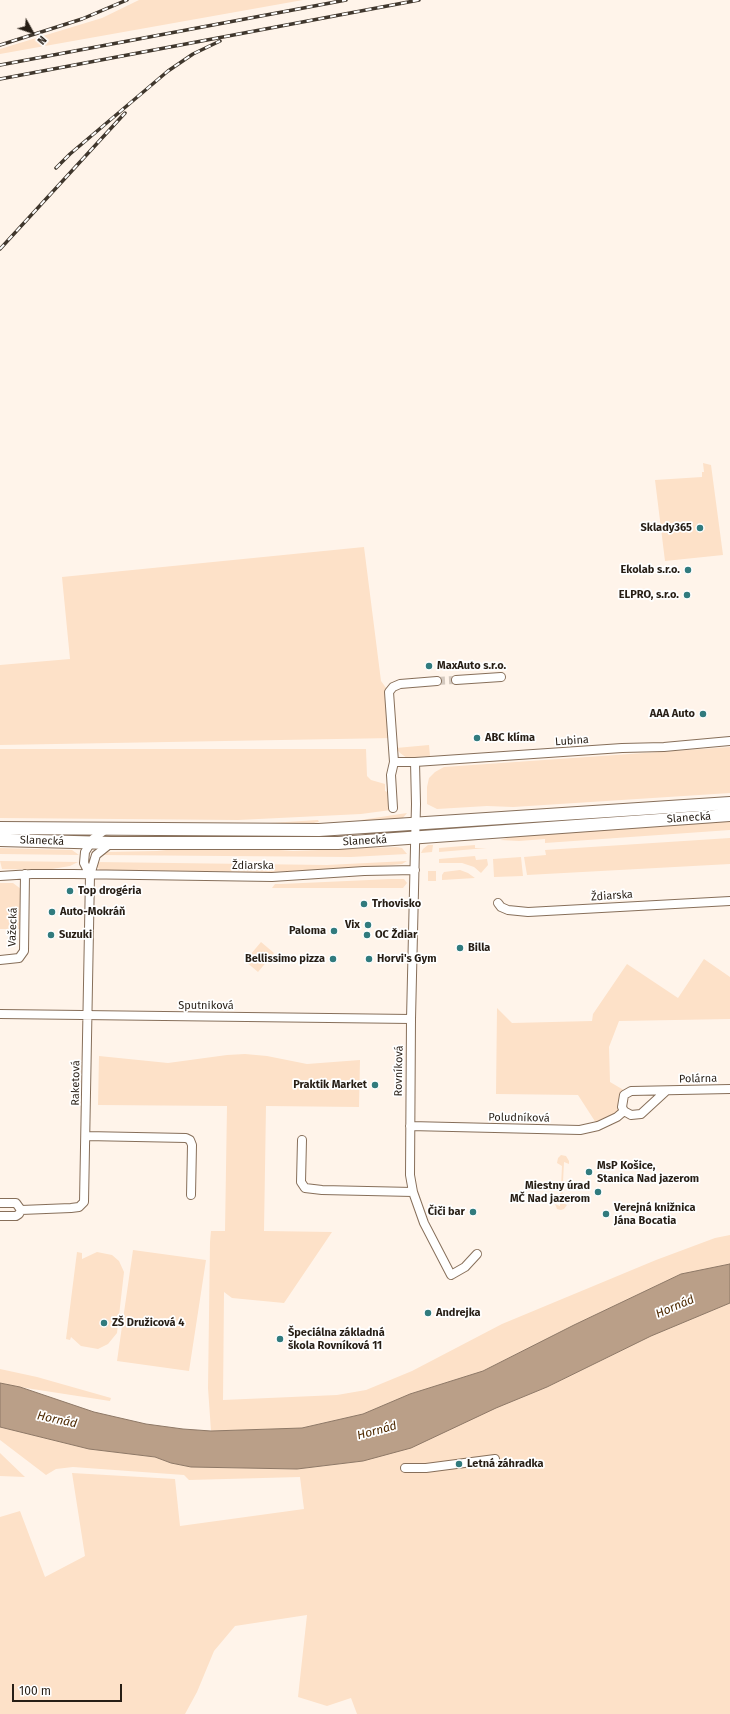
<!DOCTYPE html>
<html>
<head>
<meta charset="utf-8">
<style>
	body { margin:0 }
	#map { position:relative; width:730px; height:1714px; overflow:hidden; background:#fff4ea; font-family:"Fira Sans",sans-serif }
	canvas { display:block }
	.north { position:absolute; left:12px; top:12px; width:40px; height:40px; -webkit-text-stroke:3px #fff; paint-order:stroke; rotate:130deg; font-size:11px; font-weight:700; line-height:16px; text-align:center; color:#271e15 }
	.north::after { content:''; display:block; margin:auto; width:14px; height:18px; background:#271e15; clip-path:polygon(50% 0,100% 100%,50% 72%,0 100%) }
	.scale { position:absolute; left:12px; top:1684px; width:110px; height:18px; box-sizing:border-box; border:2px solid #271e15; border-top:0; padding-left:5px; font-size:12px; line-height:14px; white-space:nowrap; color:#271e15; -webkit-text-stroke:3px #fff; paint-order:stroke }
</style>
</head>
<body>
<div id="map">
<canvas width="730" height="1714"></canvas>
<div class="north">N</div>
<div class="scale">100 m</div>
</div>
<script>
const g = document.querySelector('canvas').getContext('2d');
g.lineJoin = 'round';
function fill(path, color) { g.fillStyle = color; g.fill(path, 'evenodd'); }
const toPath = rows => new Path2D(rows.map(r => 'M' + r).join(''));
function trace(path, color, width, dash) { g.strokeStyle = color; g.lineWidth = width; g.lineCap = dash ? 'butt' : 'round'; g.setLineDash(dash || []); g.stroke(path); }
function write(font, color, halo, rows, align = 'center') {
  g.font = font + ' "Fira Sans",sans-serif'; g.lineWidth = 3.5; g.setLineDash([]); g.textBaseline = 'middle'; g.strokeStyle = halo; g.fillStyle = color; for (const [text, x, y, turn = 0] of rows) {
    g.save(); g.translate(x, y); g.rotate((+turn || 0) * Math.PI / 180); g.textAlign = isNaN(turn) ? turn : align; if (halo) g.strokeText(text, 0, 0); g.fillText(text, 0, 0); g.restore();
  }
}
fill(toPath([
	[139,0,303,0,0,54,0,49,102,18],
	[703,463,711,465,723,555,665,561,655,480,702,477,702,472,704,472],
	[364,547,381,681,389,692,393,738,0,745,0,665,70,659,62,577],
	[429,745,430,756,407,758,400,753,396,748],
	[730,747,730,793,513,807,487,806,437,809,427,804,427,787,429,778,435,772,444,767],
	[0,749,366,749,367,776,371,780,385,784,385,791,390,793,391,810,361,814,238,820,0,818],
	[407,813,402,819,392,821,361,820],
	[730,819,730,830,545,843,545,839,519,841,500,840,519,835],
	[318,820,319,822,297,826,238,825],
	[402,830,337,835,174,840,174,838],
	[0,833,92,834,87,838,0,836],
	[730,838,730,864,527,875,524,857,546,855,545,850],
	[428,845,433,845,432,852,421,853,423,849],
	[475,845,475,848,487,848,439,852,439,848],
	[240,847,293,851,396,847,402,848,407,854,351,857,100,855,106,852,157,851,184,848],
	[0,848,72,850,79,855,0,854],
	[475,856,476,860,487,859,488,865,481,873,474,867,462,863,439,863,439,859],
	[521,857,523,876,494,877,493,859],
	[0,861,78,862,70,866,46,870,2,869],
	[407,861,402,864,381,866,272,872,100,870,96,866,96,862,327,865],
	[460,870,468,873,475,878,442,880,442,875,444,872],
	[428,871,436,871,436,881,428,881],
	[391,879,404,879,407,883,403,888,272,888,275,884,281,884],
	[0,883,13,883,21,889,25,929,0,929],
	[261,942,274,953,258,972,245,961],
	[704,959,730,977,730,1019,619,1021,609,1047,610,1082,627,1092,624,1111,598,1126,578,1095,496,1094,497,1008,512,1023,592,1021,593,1014,627,964,678,998],
	[245,1054,267,1056,307,1064,360,1060,359,1107,266,1106,264,1231,332,1232,284,1303,232,1298,224,1292,223,1400,337,1395,366,1390,412,1371,502,1324,656,1260,715,1238,730,1235,730,1264,681,1274,574,1325,483,1371,410,1394,363,1414,302,1428,211,1431,208,1388,210,1242,211,1231,225,1231,227,1106,98,1105,99,1056,168,1063,227,1055],
	[561,1155,566,1156,569,1161,569,1164,564,1162,562,1202,567,1205,564,1209,561,1210,557,1209,555,1204,560,1206,562,1166,557,1163,558,1158],
	[133,1250,206,1260,189,1371,117,1361],
	[77,1252,82,1253,82,1259,97,1252,112,1255,119,1261,124,1272,117,1333,108,1344,98,1349,81,1346,71,1337,70,1340,66,1339],
	[730,1303,730,1714,357,1714,351,1698,327,1706,298,1697,307,1615,235,1626,214,1651,197,1692,185,1714,0,1714,0,1517,20,1511,45,1577,85,1556,72,1473,175,1479,180,1526,304,1509,300,1477,189,1480,184,1475,73,1467,56,1469,46,1475,0,1440,0,1427,89,1449,155,1457,171,1463,191,1467,297,1469,363,1461,547,1387,651,1336],
	[0,1369,37,1377,111,1398,110,1401,0,1384],
	[0,1453,25,1477,0,1476]
]), '#fde1c8');
const water = toPath([
	[730,1264,730,1303,651,1336,547,1387,496,1408,411,1448,363,1461,297,1469,191,1467,171,1463,155,1457,89,1449,0,1427,0,1383,20,1387,94,1412,146,1424,183,1429,211,1431,302,1428,363,1414,410,1394,483,1371,574,1325,681,1274,730,1264]
]);
fill(water, '#ba9f88');
trace(water, '#8e7866', 1);
trace(toPath([
	[437,681,456,680]
]), '#d4c9bf', 8, [8, 4]);
const minor = toPath([
	[456,680,501,677],
	[394,762,415,762,622,748,664,747,730,741],
	[415,762,416,804,411,1019,410,1175,413,1192,424,1223,451,1275,465,1267,477,1254],
	[393,808,391,775,394,762,389,692,393,687,400,684,437,681],
	[90,875,84,863,85,852,93,839,106,829],
	[0,876,32,874,73,874,272,877,364,871,415,870],
	[498,903,501,907,508,910,528,912,730,901],
	[0,960,19,958,24,951,25,874],
	[0,1014,411,1019],
	[666,1091,641,1114,631,1115,624,1111,622,1107,624,1095,631,1091,730,1089],
	[410,1126,580,1130,598,1126,617,1117,624,1111],
	[86,1136,186,1138,190,1140,192,1145,191,1195],
	[302,1140,301,1182,305,1188,322,1190,413,1192],
	[0,1203,16,1203,21,1210],
	[21,1210,71,1208,79,1207,84,1202,90,875,96,855,111,843],
	[0,1216,16,1216,19,1214,21,1210],
	[405,1468,426,1468,495,1459]
]);
const secondary = toPath([
	[0,828,319,830,730,803],
	[0,840,111,843,338,843,730,815]
]);
trace(minor, '#876f5a', 10);
trace(secondary, '#876f5a', 14);
trace(minor, '#fff', 8);
trace(secondary, '#fff', 12);
const rail = toPath([
	[0,45,82,19,127,0],
	[0,65,346,0],
	[0,79,419,0],
	[56,168,70,154,168,71,193,54,220,41],
	[0,249,125,113]
]);
trace(rail, '#40372d', 3.5);
trace(rail, '#fff', 2, [6]);
for (const [x, y, r, color] of [
	[700,528,4,"#317b7e"],
	[688,570,4,"#317b7e"],
	[687,595,4,"#317b7e"],
	[429,666,4,"#317b7e"],
	[703,714,4,"#317b7e"],
	[477,738,4,"#317b7e"],
	[70,891,4,"#317b7e"],
	[364,904,4,"#317b7e"],
	[52,912,4,"#317b7e"],
	[368,925,4,"#317b7e"],
	[334,931,4,"#317b7e"],
	[51,935,4,"#317b7e"],
	[367,935,4,"#317b7e"],
	[460,948,4,"#317b7e"],
	[333,959,4,"#317b7e"],
	[369,959,4,"#317b7e"],
	[375,1085,4,"#317b7e"],
	[589,1172,4,"#317b7e"],
	[598,1192,4,"#317b7e"],
	[473,1212,4,"#317b7e"],
	[606,1214,4,"#317b7e"],
	[428,1313,4,"#317b7e"],
	[104,1323,4,"#317b7e"],
	[280,1339,4,"#317b7e"],
	[459,1464,4,"#317b7e"]
]) { const dot = new Path2D(); dot.arc(x, y, r, 0, 2 * Math.PI); g.fillStyle = color; g.fill(dot); trace(dot, '#fff', 1.5); }
write('bold 11px', '#271e15', '#fff', [
	["Sklady365",692,528,"right"],
	["Ekolab s.r.o.",680,570,"right"],
	["ELPRO, s.r.o.",679,595,"right"],
	["MaxAuto s.r.o.",437,666],
	["AAA Auto",695,714,"right"],
	["ABC klíma",485,738],
	["Top drogéria",78,891],
	["Trhovisko",372,904],
	["Auto-Mokráň",60,912],
	["Vix",360,925,"right"],
	["Paloma",326,931,"right"],
	["Suzuki",59,935],
	["OC Ždiar",375,935],
	["Billa",468,948],
	["Bellissimo pizza",325,959,"right"],
	["Horvi's Gym",377,959],
	["Praktik Market",367,1085,"right"],
	["MsP Košice,",597,1166],
	["Stanica Nad jazerom",597,1179],
	["Miestny úrad",590,1186,"right"],
	["MČ Nad jazerom",590,1199,"right"],
	["Verejná knižnica",614,1208],
	["Jána Bocatia",614,1221],
	["Čiči bar",465,1212,"right"],
	["Andrejka",436,1313],
	["ZŠ Družicová 4",112,1323],
	["Špeciálna základná",288,1333],
	["škola Rovníková 11",288,1346],
	["Letná záhradka",467,1464]
], 'left');
write('11px', '#271e15', '#fff', [
	["Lubina",572,741,-4],
	["Slanecká",689,818,-4],
	["Slanecká",42,841,2],
	["Slanecká",365,841,-3],
	["Ždiarska",253,866],
	["Ždiarska",612,896,-4],
	["Važecká",13,927,-88],
	["Sputniková",206,1006],
	["Rovníková",399,1071,-89],
	["Polárna",698,1079,-1],
	["Raketová",76,1083,-89],
	["Poludníková",519,1118,1]
]);
write('italic 12px', '#4e2900', '#fff', [
	["Hornád",675,1307,-23],
	["Hornád",57,1420,12],
	["Hornád",377,1431,-15]
]);
</script>
</body>
</html>
